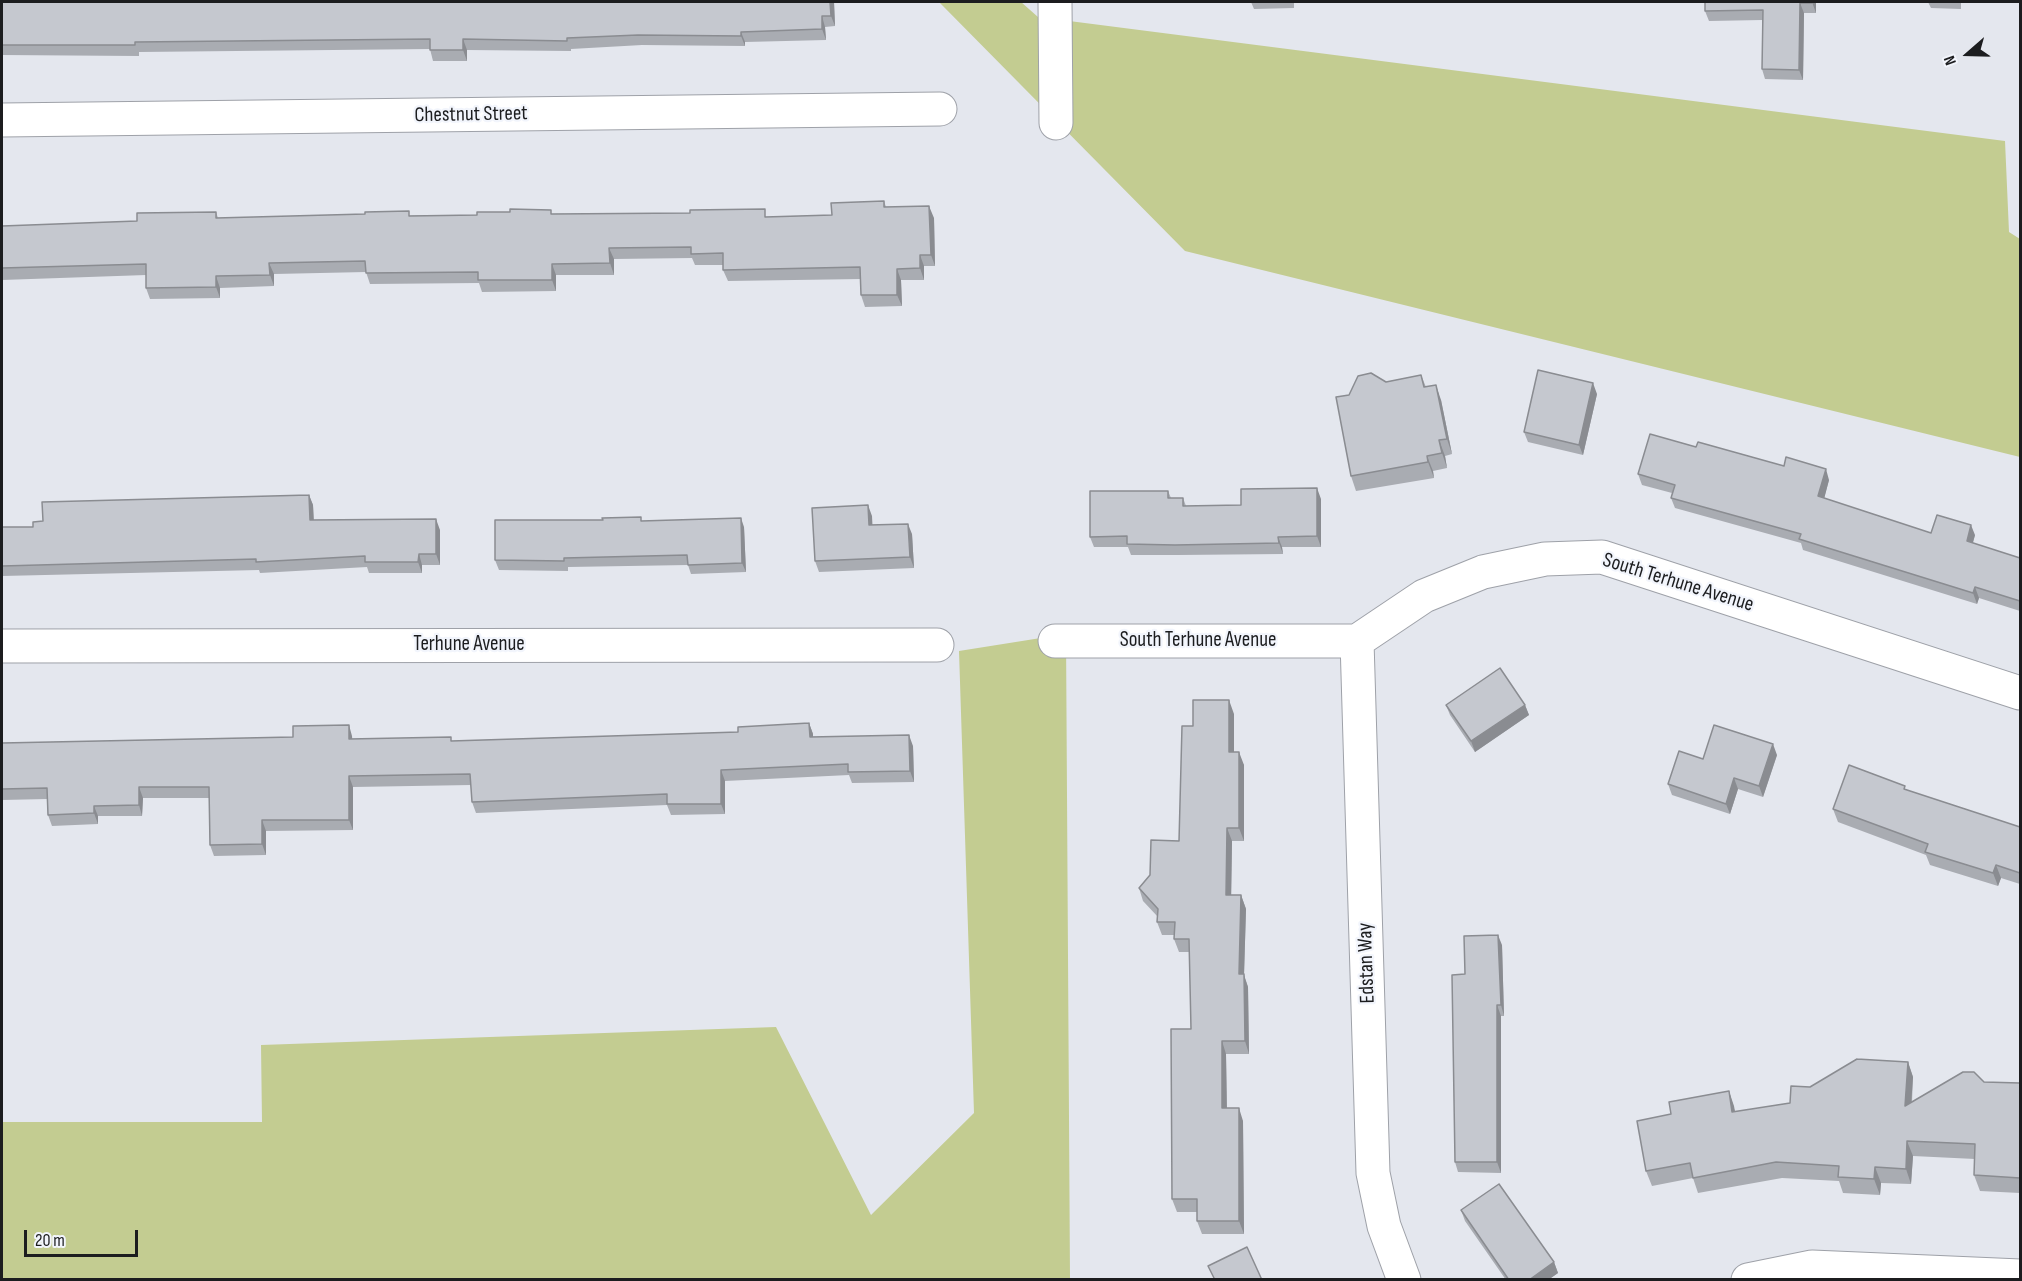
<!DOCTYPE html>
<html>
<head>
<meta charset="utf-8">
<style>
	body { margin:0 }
	#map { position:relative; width:2022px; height:1281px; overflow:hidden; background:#e4e7ee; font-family:"Sofia Sans Condensed",sans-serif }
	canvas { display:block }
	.frame { position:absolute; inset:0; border:3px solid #1c1d1f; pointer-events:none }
	.north { position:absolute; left:1938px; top:24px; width:60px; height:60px; -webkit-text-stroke:4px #f2f5fc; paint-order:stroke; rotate:250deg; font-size:16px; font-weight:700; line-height:24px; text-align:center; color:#1c1d1f }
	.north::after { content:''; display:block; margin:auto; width:21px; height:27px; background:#1c1d1f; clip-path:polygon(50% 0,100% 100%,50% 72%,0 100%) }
	.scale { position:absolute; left:24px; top:1230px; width:114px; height:27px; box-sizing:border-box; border:3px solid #1c1d1f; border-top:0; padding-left:8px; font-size:18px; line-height:21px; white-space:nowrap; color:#1c1d1f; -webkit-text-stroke:4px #f2f5fc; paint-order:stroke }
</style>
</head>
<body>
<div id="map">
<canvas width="2022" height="1281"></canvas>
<div class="frame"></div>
<div class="north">N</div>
<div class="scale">20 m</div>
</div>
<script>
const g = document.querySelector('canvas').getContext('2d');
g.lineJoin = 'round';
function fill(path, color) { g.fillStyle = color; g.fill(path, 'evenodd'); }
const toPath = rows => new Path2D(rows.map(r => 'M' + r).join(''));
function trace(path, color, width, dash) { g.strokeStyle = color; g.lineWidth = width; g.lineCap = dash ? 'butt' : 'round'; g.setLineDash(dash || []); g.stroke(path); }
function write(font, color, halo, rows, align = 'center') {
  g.font = font + ' "Sofia Sans Condensed",sans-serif'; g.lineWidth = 4.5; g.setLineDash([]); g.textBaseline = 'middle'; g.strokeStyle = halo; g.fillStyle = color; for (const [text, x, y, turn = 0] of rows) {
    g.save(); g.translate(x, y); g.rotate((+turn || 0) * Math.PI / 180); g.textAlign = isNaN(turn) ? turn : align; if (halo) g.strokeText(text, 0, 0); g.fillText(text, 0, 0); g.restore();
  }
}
fill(toPath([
	[939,2,1021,2,1038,17,2005,141,2009,232,2020,239,2020,457,1185,251],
	[1066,634,1070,1279,2,1280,2,1122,262,1122,261,1045,776,1027,871,1215,974,1113,959,651]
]), '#c3cc91');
const minor = toPath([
	[1055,2,1056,123],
	[2,120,940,109],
	[1055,641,1357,641,1424,596,1483,572,1545,559,1602,557,2020,693],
	[1357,641,1373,1173,1384,1226,1404,1280],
	[2,646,937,645],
	[1748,1280,1812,1267,2020,1276]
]);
trace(minor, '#9ea1a8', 35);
trace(minor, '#fff', 33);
fill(toPath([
	[2,2,834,2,835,26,825,27,826,40,745,42,745,46,642,45,571,49,571,51,467,50,467,61,433,61,430,49,139,52,139,56,2,55],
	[1251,2,1294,2,1294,8,1254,9],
	[1705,2,1816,2,1816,13,1804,13,1803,80,1765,79,1762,69,1762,20,1709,21,1705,11],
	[1928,2,2020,2,1961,3,1961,9,1931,8],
	[884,201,886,207,934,218,935,266,924,266,924,280,901,280,902,306,865,307,861,295,861,279,728,281,723,270,723,265,695,265,692,258,614,259,614,275,556,275,556,291,482,292,479,283,370,284,366,272,274,274,274,286,220,288,220,298,150,299,146,288,146,275,2,280,2,226,137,221,216,212,218,218,553,214,768,217,832,215],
	[1421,375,1426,387,1441,400,1452,454,1445,456,1447,468,1433,471,1434,478,1356,491,1351,476,1386,382],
	[1597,394,1583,455,1528,442,1524,432],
	[1696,447,1829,480,1824,498,1931,533,1975,535,1973,543,2020,558,2020,611,1979,598,1977,604,1803,550,1801,543,1675,508,1671,498,1672,493,1642,485,1638,474],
	[1168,491,1171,498,1183,498,1186,506,1241,505,1321,499,1321,547,1282,547,1283,554,1178,555,1131,555,1128,547,1094,547,1090,537],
	[309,495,313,505,314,520,440,530,440,565,422,565,422,573,369,573,367,567,260,573,259,570,2,576,2,527,33,527],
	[872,516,872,525,912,534,914,568,819,572,815,561],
	[643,521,744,527,746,572,691,574,688,565,568,567,568,571,499,570,495,560],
	[1446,705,1525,705,1529,715,1475,752,1450,715],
	[1234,714,1234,752,1244,765,1244,841,1232,841,1231,895,1241,895,1246,909,1244,975,1248,987,1249,1054,1226,1054,1227,1108,1243,1121,1244,1234,1202,1234,1197,1221,1197,1212,1177,1212,1172,1199,1191,1029,1190,952,1179,952,1174,939,1175,935,1162,935,1157,922,1158,917,1143,901,1139,888,1179,841,1193,726],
	[809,723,813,734,813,737,913,746,914,782,852,783,849,775,725,781,725,814,671,815,667,805,476,813,472,802,471,785,353,787,353,830,266,831,266,855,214,856,210,845,209,798,143,798,142,816,98,816,98,824,52,826,48,815,47,799,2,800,2,743,352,736,352,739,453,741,738,732],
	[1777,755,1763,797,1738,789,1730,814,1672,795,1668,784,1703,759],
	[1907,790,2020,827,2020,884,2001,878,1998,886,1930,865,1926,855,1838,822,1833,809],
	[1502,945,1504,1016,1501,1016,1501,1173,1458,1172,1455,1162,1465,974],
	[1908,1062,1913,1077,1912,1102,1984,1082,2020,1083,2020,1193,1980,1191,1974,1175,1975,1159,1913,1156,1911,1184,1881,1183,1880,1195,1843,1193,1839,1181,1782,1178,1698,1193,1693,1178,1652,1186,1646,1171,1671,1114,1729,1091,1735,1112,1790,1103,1810,1087],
	[1461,1210,1554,1262,1558,1273,1548,1280,1506,1280,1465,1221]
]), '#a9acb2');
fill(toPath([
	[830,2,834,2,835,26,831,16],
	[1812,2,1816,2,1816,13],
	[1800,3,1804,13,1803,80,1799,70],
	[822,16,825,27,826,40,822,29],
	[741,32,745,42,745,46,741,36],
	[463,39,467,50,467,61,463,50],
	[929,206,934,218,935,266,931,255],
	[609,248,614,259,614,275,610,263],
	[920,255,924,266,924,280,920,268],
	[269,263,274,274,274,286,270,275],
	[552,264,556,275,556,291,552,280],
	[897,269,901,280,902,306,897,295],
	[216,276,220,288,220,298,216,287],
	[1593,383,1597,394,1583,455,1579,445],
	[1436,385,1441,400,1452,454,1447,439],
	[1439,440,1445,456,1447,468,1442,453],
	[1427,456,1433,471,1434,478,1428,462],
	[1826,469,1829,480,1822,507,1818,496],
	[1317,488,1321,499,1321,547,1317,536],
	[309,495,313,505,314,531,310,520],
	[868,505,872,516,873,536,869,525],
	[741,518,744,527,746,572,742,563],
	[436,519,440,530,440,565,436,554],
	[908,524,912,534,914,568,910,557],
	[1971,525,1975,535,1970,552,1967,541],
	[1278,537,1282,547,1283,554,1279,543],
	[419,554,422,565,422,573,418,562],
	[1975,587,1979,598,1977,604,1973,593],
	[1229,700,1234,714,1234,765,1229,752],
	[1525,705,1529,715,1475,752,1471,741],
	[809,723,813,734,813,748,810,737],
	[349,725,352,736,353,749,349,739],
	[909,735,913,746,914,782,910,771],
	[1773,744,1777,755,1763,797,1759,786],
	[1239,752,1244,765,1244,841,1239,828],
	[721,770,725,781,725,814,721,804],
	[349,776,353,787,353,830,349,820],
	[1734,778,1738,789,1730,814,1726,804],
	[139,787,143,798,142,816,139,805],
	[94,806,98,816,98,824,94,813],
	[262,820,266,831,266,855,262,844],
	[1227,828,1232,841,1231,908,1226,895],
	[1996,865,2001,878,1998,886,1993,873],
	[1241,895,1246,909,1244,975,1248,987,1249,1054,1245,1041,1239,974],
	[1498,935,1502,945,1504,1016,1501,1005],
	[1497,1005,1501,1016,1501,1173,1497,1162],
	[1222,1041,1226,1054,1227,1121,1222,1108],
	[1908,1062,1913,1077,1910,1121,1905,1106],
	[1729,1091,1734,1106,1738,1128,1732,1112],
	[1239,1108,1243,1121,1244,1234,1239,1221],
	[1907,1141,1913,1156,1911,1184,1906,1169],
	[1875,1167,1881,1183,1880,1195,1874,1179],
	[1554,1262,1558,1273,1548,1280,1529,1280]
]), '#8a8c91');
const building = toPath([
	[2,2,830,2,831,16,822,16,822,29,741,32,741,36,638,35,567,38,567,41,463,39,463,50,430,50,430,39,135,42,135,45,2,45,2,2],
	[1705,2,1812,2,1812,3,1800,3,1799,70,1762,69,1763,10,1705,11,1705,2],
	[884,201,884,207,929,206,931,255,920,255,920,268,897,269,897,295,861,295,860,267,723,270,723,253,691,254,691,247,609,248,610,263,552,264,552,280,478,280,478,272,366,273,365,261,269,263,270,275,216,276,216,287,146,288,146,264,2,268,2,226,137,221,137,213,216,212,216,218,365,214,365,212,409,211,409,216,477,215,477,212,510,212,510,209,551,210,551,214,690,213,690,210,765,209,765,217,832,215,831,203,884,201],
	[1538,370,1593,383,1579,445,1524,432,1538,370],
	[1371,373,1386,382,1421,375,1424,387,1436,385,1447,439,1439,440,1442,453,1427,456,1428,462,1351,476,1336,397,1349,395,1358,376,1371,373],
	[1650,434,1696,447,1698,442,1784,466,1786,457,1826,469,1818,496,1931,533,1937,515,1971,525,1967,541,2020,558,2020,601,1975,587,1973,593,1799,539,1801,534,1671,498,1675,485,1638,474,1650,434],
	[1317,488,1317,536,1278,537,1279,543,1175,545,1127,544,1127,536,1090,537,1090,491,1168,491,1168,498,1183,498,1183,506,1241,505,1241,489,1317,488],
	[309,495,310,520,436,519,436,554,419,554,418,562,365,562,365,556,256,562,256,559,2,566,2,527,33,527,33,522,43,521,42,502,309,495],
	[868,505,869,525,908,524,910,557,815,561,812,508,868,505],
	[641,517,641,521,741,518,742,563,688,565,687,555,564,558,564,561,495,560,495,520,603,520,602,518,641,517],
	[1500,668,1525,705,1471,741,1446,705,1500,668],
	[1193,700,1229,700,1229,752,1239,752,1239,828,1227,828,1226,895,1241,895,1239,974,1244,974,1245,1041,1222,1041,1222,1108,1239,1108,1239,1221,1197,1221,1197,1199,1172,1199,1171,1029,1191,1029,1189,939,1174,939,1175,922,1157,922,1158,909,1139,888,1150,875,1151,840,1179,841,1182,726,1193,726,1193,700],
	[809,723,810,737,909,735,910,771,848,772,848,764,721,770,721,804,667,804,667,794,472,802,470,774,349,776,349,820,262,820,262,844,210,845,209,787,139,787,139,805,94,806,94,813,48,815,47,788,2,789,2,743,293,737,293,726,349,725,349,739,451,737,451,741,738,732,738,727,809,723],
	[1714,725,1773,744,1759,786,1734,778,1726,804,1668,784,1679,751,1703,759,1714,725],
	[1849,765,1905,786,1904,789,2020,827,2020,873,1996,865,1993,873,1925,852,1928,844,1833,809,1849,765],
	[1498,935,1501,1005,1497,1005,1497,1162,1455,1162,1452,975,1465,974,1464,936,1498,935],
	[1857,1059,1908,1062,1905,1106,1963,1072,1974,1072,1984,1082,2020,1083,2020,1178,1974,1175,1975,1144,1907,1141,1906,1169,1875,1167,1874,1179,1838,1177,1839,1166,1776,1162,1693,1178,1690,1163,1646,1171,1637,1121,1671,1114,1669,1102,1729,1091,1732,1112,1790,1103,1791,1086,1810,1087,1857,1059],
	[1499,1184,1554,1262,1529,1280,1509,1280,1461,1210,1499,1184],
	[1247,1247,1262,1280,1215,1280,1208,1266,1247,1247]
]);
fill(building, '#c5c8cf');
trace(building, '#8a8c91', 1.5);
write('21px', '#1c1d1f', '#f2f5fc', [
	["Chestnut Street",471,115,-1],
	["South Terhune Avenue",1678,583,17],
	["South Terhune Avenue",1198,641],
	["Terhune Avenue",469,645],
	["Edstan Way",1367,963,-92]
]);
</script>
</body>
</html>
